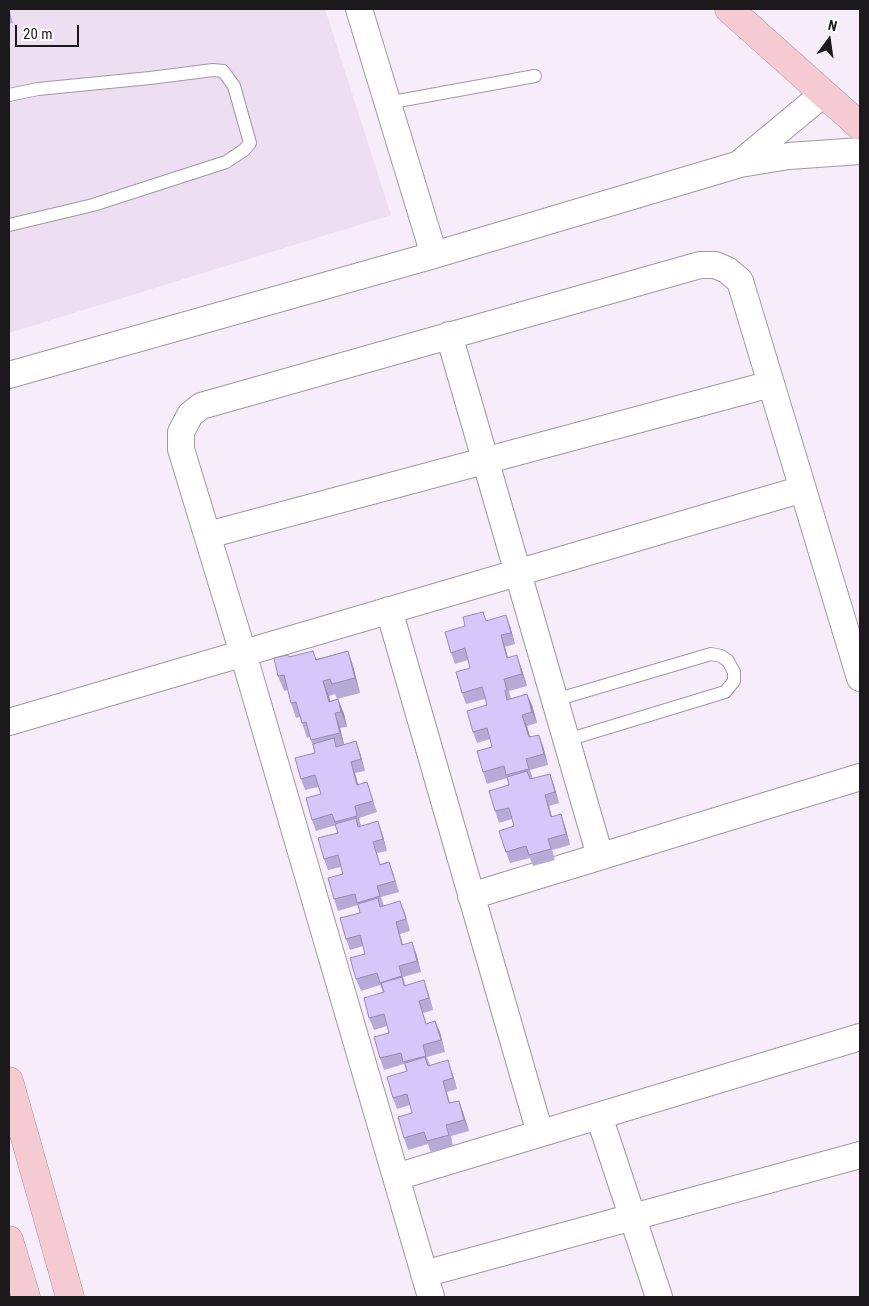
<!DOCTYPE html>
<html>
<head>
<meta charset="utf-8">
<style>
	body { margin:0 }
	#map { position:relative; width:869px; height:1306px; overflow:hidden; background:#f7edfa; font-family:"Roboto Condensed",sans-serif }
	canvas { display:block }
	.frame { position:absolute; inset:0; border:10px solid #1c191d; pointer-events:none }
	.north { position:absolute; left:804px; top:15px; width:50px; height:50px; -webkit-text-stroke:4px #fff; paint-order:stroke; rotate:14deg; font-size:14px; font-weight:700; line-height:20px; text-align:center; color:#1c191d }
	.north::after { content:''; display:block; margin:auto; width:18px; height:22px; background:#1c191d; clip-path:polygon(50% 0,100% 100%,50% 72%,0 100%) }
	.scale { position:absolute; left:15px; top:25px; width:64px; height:22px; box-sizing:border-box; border:2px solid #1c191d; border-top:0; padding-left:6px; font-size:15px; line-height:18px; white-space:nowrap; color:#1c191d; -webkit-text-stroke:4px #fff; paint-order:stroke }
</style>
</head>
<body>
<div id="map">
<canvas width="869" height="1306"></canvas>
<div class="frame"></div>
<div class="north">N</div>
<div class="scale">20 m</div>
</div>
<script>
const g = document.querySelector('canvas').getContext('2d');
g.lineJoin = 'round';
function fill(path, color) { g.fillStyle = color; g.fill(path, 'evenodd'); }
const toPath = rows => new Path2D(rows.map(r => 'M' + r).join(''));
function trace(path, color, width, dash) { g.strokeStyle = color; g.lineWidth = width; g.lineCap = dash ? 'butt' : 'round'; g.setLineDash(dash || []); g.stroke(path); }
fill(toPath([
	[9,9,325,9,391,215,9,333]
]), '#eddef1');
const lane = toPath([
	[9,95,38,89,150,78,213,70,223,71,234,86,250,143,244,150,226,162,93,205,9,225],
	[387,103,535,76],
	[555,700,711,654,721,656,728,661,734,672,734,681,725,692,567,740]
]);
const street = toPath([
	[359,9,434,255],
	[740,163,823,94],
	[449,335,600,856],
	[9,375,434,255,740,164,789,156,860,151],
	[208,535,771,384],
	[389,610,540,1133],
	[9,722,803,489],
	[471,896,860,777],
	[599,1116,659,1297],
	[396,1177,860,1037],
	[424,1274,860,1155],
	[431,1297,243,653,181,449,181,432,190,415,201,406,700,265,715,265,727,270,740,281,860,678]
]);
const secondary = toPath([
	[729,9,860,126],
	[9,1081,70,1297],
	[9,1240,26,1297]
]);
trace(lane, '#a197a3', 14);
trace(street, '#a197a3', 28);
trace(secondary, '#a197a3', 29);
trace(lane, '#fff', 12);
trace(street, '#fff', 26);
trace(secondary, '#f5cad3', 28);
fill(toPath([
	[9,9,13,23,9,24],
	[486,620,510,626,515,644,505,647,508,658,521,667,527,686,509,691,511,699,532,705,537,723,527,726,530,737,543,746,548,765,530,770,533,779,550,774,559,803,549,806,552,817,561,814,570,845,552,850,555,860,533,866,530,858,510,863,506,852,514,826,512,819,499,823,495,811,509,785,507,778,487,784,483,772,492,747,490,739,477,743,473,732,487,705,485,699,466,704,462,693,470,668,468,660,455,664,451,653],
	[348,651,353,666,360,693,337,699,335,694,329,696,330,701,338,699,344,714,347,727,340,728,344,744,360,753,365,771,355,773,358,784,371,794,377,812,359,818,361,826,382,833,387,851,377,853,380,864,389,862,399,892,381,897,384,906,400,901,410,931,400,934,403,944,416,953,421,972,403,977,406,986,424,980,433,1010,423,1013,426,1024,435,1021,445,1052,427,1057,430,1065,452,1072,457,1089,447,1092,450,1103,459,1101,469,1131,451,1136,453,1146,431,1153,428,1144,408,1150,404,1138,412,1113,410,1105,397,1109,393,1098,407,1072,404,1064,384,1070,380,1058,389,1033,387,1026,374,1030,369,1018,383,992,380,985,361,991,356,979,365,954,363,946,350,950,346,939,360,913,358,905,338,911,334,899,343,874,341,867,328,870,324,859,338,833,336,825,316,831,312,820,321,794,318,787,305,790,301,779,315,753,310,737,307,738,300,717,296,718,291,703,288,690,284,691,278,676,289,657,316,659]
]), '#b8aad7');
fill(toPath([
	[506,615,510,626,515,644,511,633],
	[501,635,505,647,511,670,507,658],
	[348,651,353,666,360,693,355,678],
	[517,655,521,667,527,686,522,674],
	[323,681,329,696,334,717,329,702],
	[527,694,532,705,537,723,532,712],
	[338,699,344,714,347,727,341,712],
	[335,713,340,728,345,748,340,733],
	[522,715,527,726,533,749,529,737],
	[539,735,543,746,548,765,544,754],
	[356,741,360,753,365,771,361,759],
	[351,762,355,773,361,796,357,785],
	[550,774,554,785,559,803,555,792],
	[545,795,549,806,555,829,551,817],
	[561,814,565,826,570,845,566,834],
	[378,821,382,833,387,851,383,839],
	[389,862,393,873,399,892,395,881],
	[400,901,405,913,410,931],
	[412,942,416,953,421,972,417,961],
	[424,980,428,992,433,1010,429,998],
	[435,1021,440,1032,445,1052,441,1040],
	[448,1060,452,1072,457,1089,453,1078],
	[459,1101,463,1112,469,1131,464,1120]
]), '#968baf');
const building = toPath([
	[483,612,486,621,506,615,511,633,501,635,507,658,517,655,522,674,504,679,507,690,505,690,507,700,527,694,532,712,522,715,529,737,539,735,544,754,526,759,529,769,506,775,504,766,483,772,477,751,492,747,487,728,473,732,467,711,487,705,485,697,482,687,462,693,456,672,470,668,465,648,451,653,445,632,465,626,463,617,483,612],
	[313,651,316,660,348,651,355,678,332,684,330,679,323,681,329,702,338,699,341,712,335,713,340,733,311,740,306,722,302,723,296,702,291,703,284,675,278,676,274,658,288,655,289,657,313,651],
	[334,738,336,747,356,741,361,759,351,762,357,785,367,782,373,801,355,806,357,816,335,822,332,814,312,820,306,798,321,794,315,775,301,779,295,758,315,753,313,744,334,738],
	[527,771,530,779,550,774,555,792,545,795,551,817,561,814,566,834,548,839,551,849,529,855,526,846,506,852,499,831,514,826,509,808,495,811,489,791,509,785,507,777,527,771],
	[356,818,358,827,378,821,383,839,373,842,380,865,389,862,395,881,377,886,380,896,357,903,355,894,334,899,328,878,343,874,338,855,324,859,318,838,338,833,335,824,356,818],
	[378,898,380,907,400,901,406,919,396,922,402,945,412,942,417,961,399,966,402,976,380,983,377,973,356,979,350,958,365,954,360,935,346,939,340,918,360,913,358,904,378,898],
	[402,977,404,986,424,980,429,998,419,1001,426,1024,435,1021,441,1040,423,1045,426,1056,403,1062,401,1053,380,1058,374,1037,389,1033,384,1014,369,1018,364,998,384,992,381,983,402,977],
	[425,1057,428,1066,448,1060,453,1078,443,1081,449,1103,459,1101,464,1120,446,1125,449,1135,427,1141,424,1132,404,1138,398,1117,412,1113,407,1094,393,1098,387,1077,407,1071,405,1063,425,1057]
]);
fill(building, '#d6c6fa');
trace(building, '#968baf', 1);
</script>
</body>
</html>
